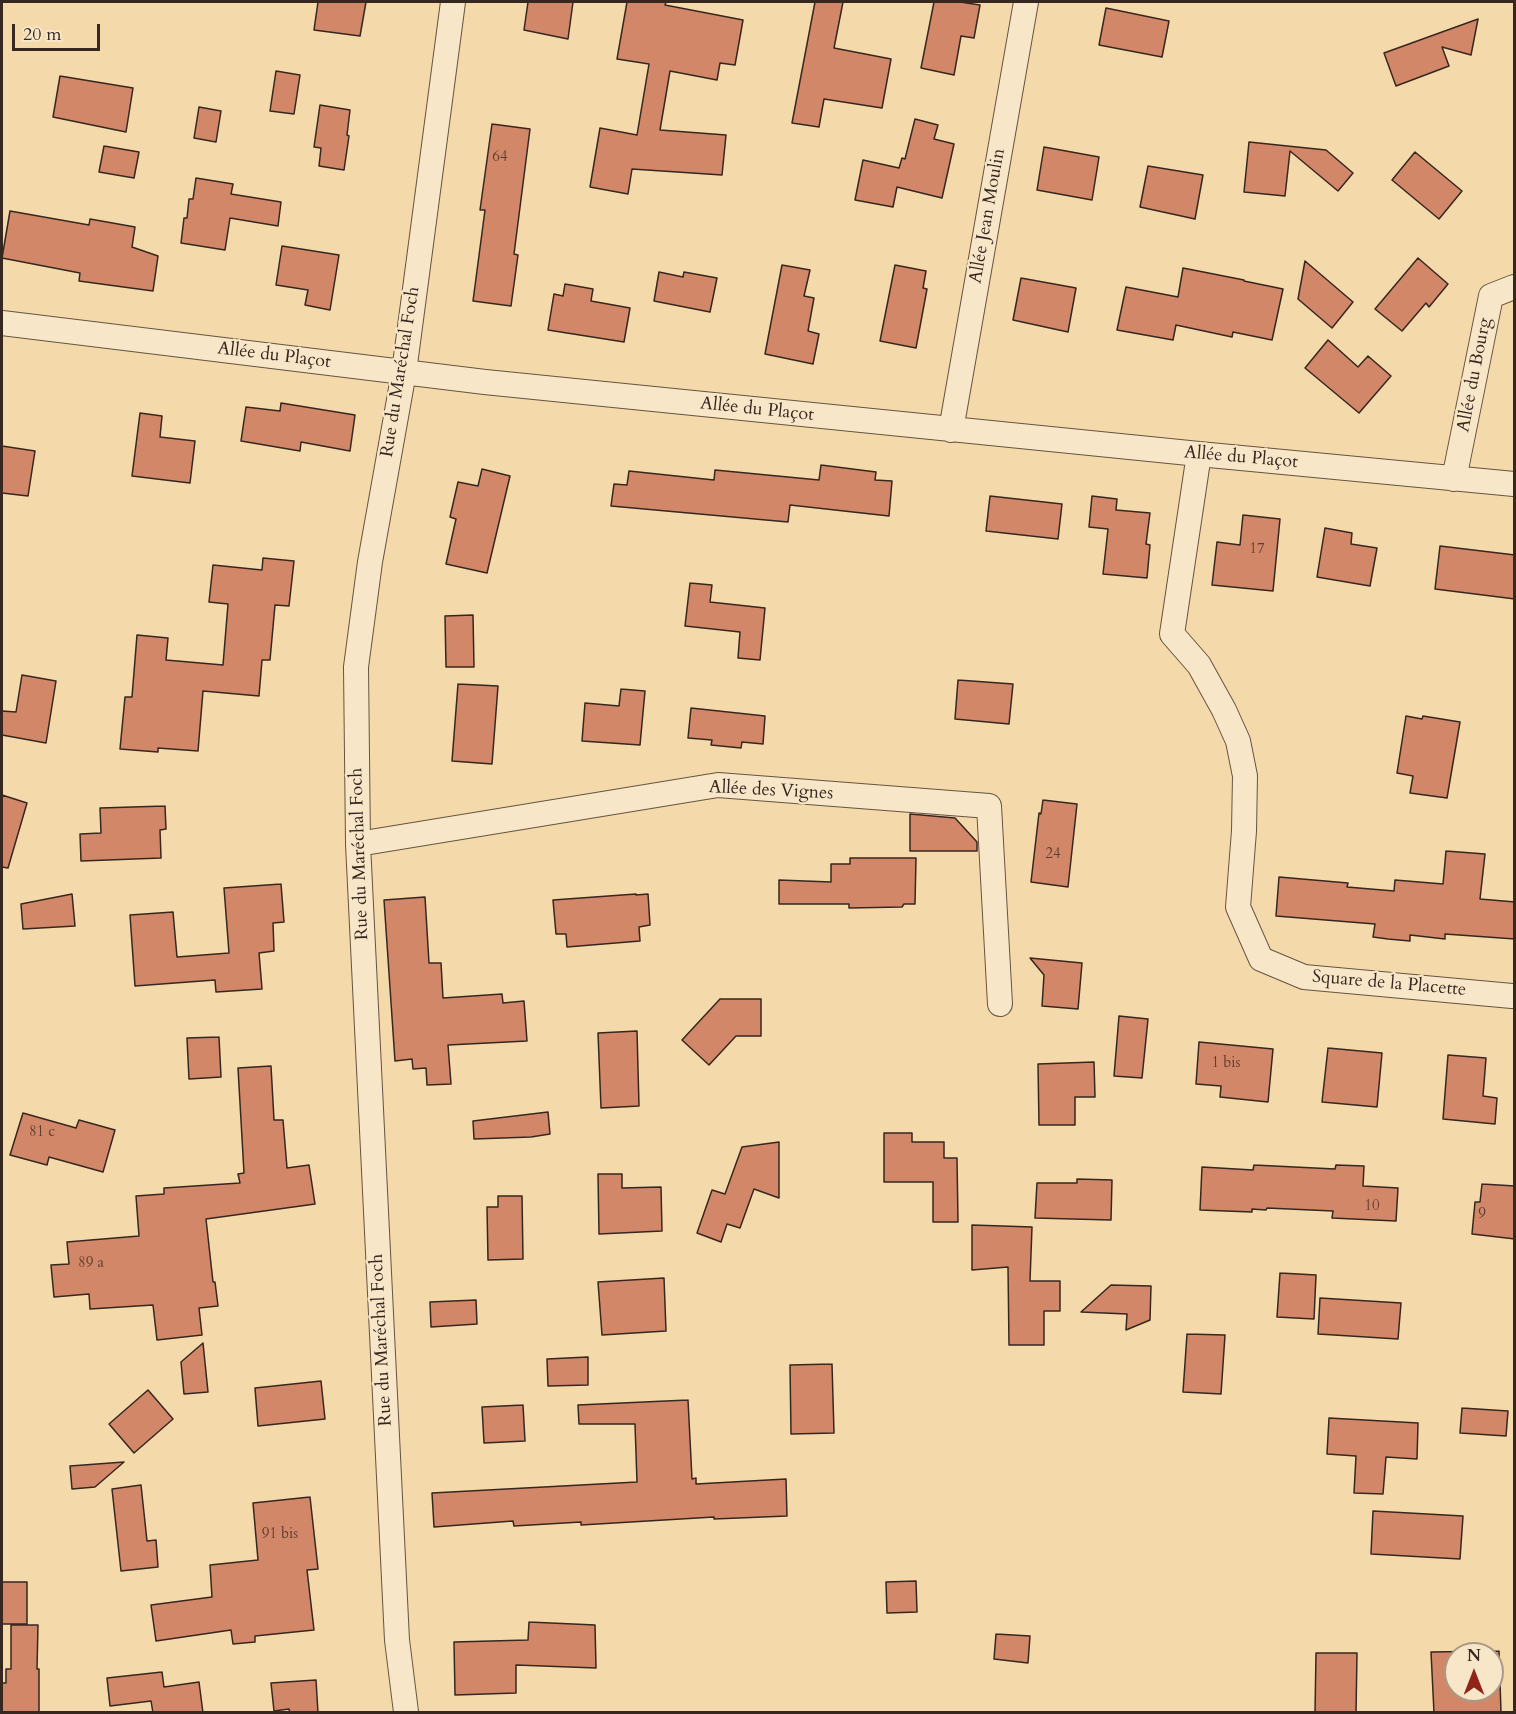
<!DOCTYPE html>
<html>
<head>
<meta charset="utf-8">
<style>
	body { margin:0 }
	#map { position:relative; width:1516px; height:1714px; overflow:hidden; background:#f4d9aa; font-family:Cardo,serif }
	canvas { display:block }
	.frame { position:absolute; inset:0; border:3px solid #362720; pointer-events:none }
	.north { position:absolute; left:1444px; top:1642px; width:60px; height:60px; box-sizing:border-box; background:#f8e6c8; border:2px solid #aa9a85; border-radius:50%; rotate:0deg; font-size:16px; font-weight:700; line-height:24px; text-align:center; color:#362720 }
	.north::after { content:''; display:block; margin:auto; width:21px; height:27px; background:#8f2418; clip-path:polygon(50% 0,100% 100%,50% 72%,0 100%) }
	.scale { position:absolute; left:12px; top:24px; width:88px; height:27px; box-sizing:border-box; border:3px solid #362720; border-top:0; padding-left:8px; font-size:18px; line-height:21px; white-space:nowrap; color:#362720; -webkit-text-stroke:4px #f8e6c8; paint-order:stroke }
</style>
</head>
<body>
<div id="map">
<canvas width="1516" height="1714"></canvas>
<div class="frame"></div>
<div class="north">N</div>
<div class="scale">20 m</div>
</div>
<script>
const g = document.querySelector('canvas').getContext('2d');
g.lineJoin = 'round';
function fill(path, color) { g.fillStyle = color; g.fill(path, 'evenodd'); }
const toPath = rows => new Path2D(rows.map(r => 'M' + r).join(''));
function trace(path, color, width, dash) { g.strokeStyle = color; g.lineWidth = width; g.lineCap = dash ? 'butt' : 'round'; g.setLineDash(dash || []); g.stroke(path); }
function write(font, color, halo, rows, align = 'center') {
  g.font = font + ' Cardo,serif'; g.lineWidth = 4.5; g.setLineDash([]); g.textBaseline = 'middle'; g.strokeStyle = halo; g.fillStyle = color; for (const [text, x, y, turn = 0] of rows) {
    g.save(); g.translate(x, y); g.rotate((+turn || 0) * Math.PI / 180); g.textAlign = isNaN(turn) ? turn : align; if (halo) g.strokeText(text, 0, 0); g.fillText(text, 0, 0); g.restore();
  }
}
const building = toPath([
	[318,2,366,2,360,36,314,30,318,2],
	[528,2,573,2,568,39,524,30,528,2],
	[627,2,666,2,665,5,743,20,735,65,720,63,717,80,670,71,660,130,726,135,722,175,632,169,628,194,590,187,600,128,637,135,649,64,617,59,627,2],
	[815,2,843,2,834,48,891,59,882,108,824,99,819,127,792,123,815,2],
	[934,2,960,2,980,5,974,38,961,36,954,75,921,68,934,2],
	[1106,8,1169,21,1162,57,1099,45,1106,8],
	[1478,19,1471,55,1442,47,1449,66,1396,86,1384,53,1478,19],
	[276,71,300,75,294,114,270,111,276,71],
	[60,76,133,88,126,132,53,117,60,76],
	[320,105,350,110,347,135,349,136,344,170,319,166,321,148,314,147,320,105],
	[199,107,221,111,216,142,194,138,199,107],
	[915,119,938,125,934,139,954,144,942,198,897,187,893,207,855,200,863,160,899,168,902,158,905,159,915,119],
	[492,124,530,129,514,254,518,255,511,306,473,301,485,210,480,210,492,124],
	[1249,142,1326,150,1353,173,1338,191,1290,151,1285,196,1244,192,1249,142],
	[104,146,139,152,134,178,99,172,104,146],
	[1044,147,1099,157,1092,200,1037,190,1044,147],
	[1415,152,1462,191,1439,219,1392,180,1415,152],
	[1148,166,1203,175,1195,219,1140,207,1148,166],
	[196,178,233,184,231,194,281,202,278,226,230,218,225,250,181,243,184,218,187,218,189,199,193,199,196,178],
	[10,211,89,225,90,219,135,227,132,247,158,256,153,291,79,281,80,273,2,258,10,211],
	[282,246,339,255,330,310,305,305,308,290,276,285,282,246],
	[1418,258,1448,284,1429,307,1426,303,1402,331,1375,309,1418,258],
	[1305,261,1353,302,1332,328,1298,299,1305,261],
	[782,265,810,270,804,296,814,298,808,331,819,334,813,364,765,354,782,265],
	[895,265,926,271,923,288,927,289,916,348,880,341,895,265],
	[1183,268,1244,280,1244,281,1283,289,1272,340,1233,332,1232,337,1176,325,1173,340,1117,330,1126,287,1178,297,1183,268],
	[659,272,683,277,684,272,717,278,710,312,654,301,659,272],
	[1021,278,1076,288,1068,332,1013,320,1021,278],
	[565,284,593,289,591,301,630,308,624,342,548,330,554,294,563,296,565,284],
	[1328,340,1358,367,1368,356,1391,376,1359,413,1305,368,1328,340],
	[281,403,355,415,350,451,301,442,300,451,241,441,246,407,280,411,281,403],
	[140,413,162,416,160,437,195,441,190,483,132,476,140,413],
	[2,446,35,451,28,496,2,493,2,446],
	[821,465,876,472,875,480,892,481,889,516,790,505,788,522,611,506,614,484,627,485,629,471,714,480,715,470,819,480,821,465],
	[482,469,510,476,487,573,446,564,456,519,450,517,458,482,478,486,482,469],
	[990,496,1062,504,1058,539,986,531,990,496],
	[1092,496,1117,499,1116,510,1150,513,1146,544,1150,545,1147,578,1103,574,1108,529,1089,527,1092,496],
	[1243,515,1280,519,1273,591,1212,585,1217,542,1240,545,1243,515],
	[1325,528,1352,533,1351,544,1377,548,1370,586,1317,577,1325,528],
	[1440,546,1515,555,1515,599,1435,589,1440,546],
	[263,558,294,561,289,606,275,605,270,660,262,660,259,696,203,691,198,751,158,748,158,752,120,749,125,697,132,697,137,635,168,638,166,660,223,665,228,604,209,602,213,565,262,570,263,558],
	[690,583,712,585,710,602,765,608,760,660,738,658,740,632,685,626,690,583],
	[473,615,474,667,446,667,445,616,473,615],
	[22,675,56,681,46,743,2,735,2,711,16,712,22,675],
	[958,680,1013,684,1009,724,955,719,958,680],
	[458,684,498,686,492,764,452,761,458,684],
	[621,689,645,691,640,745,582,741,585,703,619,706,621,689],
	[691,708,765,716,763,744,742,742,741,748,711,745,712,740,688,738,691,708],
	[1406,716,1422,719,1423,716,1460,722,1447,798,1410,793,1413,776,1397,773,1406,716],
	[2,795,27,803,8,868,2,867,2,795],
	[1043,800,1077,804,1068,887,1031,882,1039,813,1041,814,1043,800],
	[165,806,166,829,160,830,161,858,81,861,80,834,101,833,100,808,165,806],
	[910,814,955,818,977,842,977,851,910,851,910,814],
	[1446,851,1485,854,1480,899,1515,902,1515,939,1445,934,1445,939,1410,935,1410,941,1388,939,1373,937,1375,924,1276,916,1279,877,1348,883,1347,887,1394,891,1395,880,1443,884,1446,851],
	[850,858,916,858,915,904,904,904,902,907,849,908,849,904,779,904,779,880,831,882,831,864,850,864,850,858],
	[281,884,284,922,273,923,274,951,259,953,262,989,216,992,215,980,135,986,130,915,173,912,177,957,229,953,224,888,281,884],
	[72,894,75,926,23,929,21,904,72,894],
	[636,894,636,895,648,894,650,925,639,927,640,941,567,947,566,934,556,934,553,900,636,894],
	[425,897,429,963,441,963,443,998,502,994,503,1003,524,1001,527,1041,448,1045,451,1084,427,1085,426,1068,413,1069,412,1059,395,1061,384,900,425,897],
	[1030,958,1082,963,1078,1009,1042,1006,1044,975,1030,958],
	[720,999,761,999,761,1036,736,1036,709,1065,682,1040,720,999],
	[1119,1016,1148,1019,1142,1078,1114,1076,1119,1016],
	[637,1031,639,1106,601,1108,598,1033,637,1031],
	[219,1037,221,1077,189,1079,187,1038,219,1037],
	[1199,1042,1273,1049,1268,1102,1220,1097,1221,1086,1196,1084,1199,1042],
	[1328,1048,1382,1053,1377,1107,1322,1102,1328,1048],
	[1448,1055,1486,1058,1483,1096,1497,1098,1495,1124,1443,1119,1448,1055],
	[1094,1062,1095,1097,1075,1097,1075,1125,1039,1125,1038,1064,1094,1062],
	[271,1066,274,1120,283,1120,287,1168,309,1165,315,1204,206,1219,213,1282,215,1282,218,1306,199,1308,202,1335,157,1340,153,1305,90,1309,89,1294,54,1297,51,1265,69,1264,67,1242,139,1236,136,1196,164,1194,164,1188,240,1183,238,1174,244,1173,238,1068,271,1066],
	[548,1112,550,1134,531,1137,474,1139,473,1121,548,1112],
	[23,1113,76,1128,79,1120,115,1130,103,1172,49,1157,47,1165,10,1155,23,1113],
	[884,1133,912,1133,912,1142,944,1142,944,1158,957,1158,958,1222,933,1222,933,1182,884,1182,884,1133],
	[779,1142,779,1198,754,1189,740,1228,727,1224,721,1242,697,1233,712,1190,725,1194,742,1147,779,1142],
	[1254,1165,1335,1169,1336,1165,1364,1166,1363,1186,1398,1188,1396,1221,1332,1218,1333,1211,1267,1208,1266,1210,1252,1209,1252,1212,1200,1210,1202,1167,1253,1170,1254,1165],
	[598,1174,622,1174,622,1188,661,1187,662,1231,599,1234,598,1174],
	[1077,1179,1112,1180,1111,1220,1035,1218,1037,1183,1077,1183,1077,1179],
	[1482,1184,1515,1186,1515,1239,1472,1234,1475,1202,1480,1202,1482,1184],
	[498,1196,522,1196,523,1259,488,1260,487,1207,498,1207,498,1196],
	[972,1225,1032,1227,1030,1281,1060,1281,1060,1311,1044,1311,1044,1345,1009,1345,1008,1267,972,1270,972,1225],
	[1280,1273,1316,1275,1314,1319,1277,1317,1280,1273],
	[664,1278,666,1331,602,1335,598,1282,664,1278],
	[1111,1285,1151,1286,1150,1320,1126,1330,1127,1314,1081,1312,1111,1285],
	[1320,1298,1401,1303,1398,1339,1318,1334,1320,1298],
	[476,1300,477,1324,431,1327,430,1302,476,1300],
	[1187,1334,1225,1335,1221,1394,1183,1392,1187,1334],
	[203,1343,208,1392,184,1394,181,1362,203,1343],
	[588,1357,588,1385,548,1386,547,1359,588,1357],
	[832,1364,834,1433,791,1434,790,1365,832,1364],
	[321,1381,325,1419,258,1426,255,1388,321,1381],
	[148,1390,173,1419,134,1453,109,1424,148,1390],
	[688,1400,692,1479,696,1478,696,1484,786,1479,787,1516,714,1519,714,1517,581,1525,581,1522,514,1526,513,1521,434,1527,432,1493,637,1482,635,1424,579,1424,578,1405,688,1400],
	[523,1405,525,1441,484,1443,482,1407,523,1405],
	[1462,1408,1508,1411,1506,1436,1460,1433,1462,1408],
	[1329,1418,1418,1423,1417,1459,1386,1457,1383,1494,1354,1493,1356,1456,1327,1454,1329,1418],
	[124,1462,95,1487,72,1489,70,1466,124,1462],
	[141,1485,147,1541,156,1540,158,1567,121,1571,112,1489,141,1485],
	[310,1497,318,1569,307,1570,314,1630,255,1636,255,1642,233,1644,231,1630,156,1641,151,1605,212,1597,210,1565,258,1560,253,1503,310,1497],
	[1373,1511,1463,1516,1460,1559,1371,1554,1373,1511],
	[916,1581,917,1612,887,1613,886,1582,916,1581],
	[2,1582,27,1582,27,1624,2,1624,2,1582],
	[529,1622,595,1625,596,1668,516,1665,516,1693,455,1695,454,1642,528,1640,529,1622],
	[11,1625,38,1625,37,1669,39,1669,39,1713,2,1713,2,1683,6,1683,6,1669,11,1669,11,1625],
	[996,1634,1030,1636,1028,1663,994,1659,996,1634],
	[1499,1651,1501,1713,1434,1713,1431,1652,1499,1651],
	[1456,1654,1492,1654,1492,1690,1456,1690,1456,1654],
	[1316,1653,1357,1653,1356,1713,1315,1713,1316,1653],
	[162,1672,164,1687,199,1682,203,1713,153,1713,151,1701,110,1706,107,1678,162,1672],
	[316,1680,318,1713,290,1713,289,1709,274,1711,271,1683,316,1680]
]);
fill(building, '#d38769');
trace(building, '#362720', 1.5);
const street = toPath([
	[2,323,485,382,1199,454,1514,484],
	[951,430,1026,2],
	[1199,454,1172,634,1199,665,1224,710,1238,741,1245,776,1244,831,1238,907,1261,959,1304,977,1512,996],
	[1454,479,1491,296,1514,287],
	[358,844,718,785,989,806,1000,1004],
	[406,1712,397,1640,358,844,356,667,370,562,404,372,453,2]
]);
trace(street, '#665442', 26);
trace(street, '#f8e6c8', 24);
write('15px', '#5d3f32', null, [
	["64",500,158],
	["17",1257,550],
	["24",1053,855],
	["1 bis",1226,1064],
	["81 c",42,1133],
	["10",1372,1207],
	["9",1482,1215],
	["89 a",91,1264],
	["91 bis",280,1535]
]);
write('18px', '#362720', '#f8e6c8', [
	["Allée Jean Moulin",988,216,-80],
	["Allée du Plaçot",274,356,7],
	["Rue du Maréchal Foch",401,372,-81],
	["Allée du Bourg",1475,375,-79],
	["Allée du Plaçot",757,410,6],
	["Allée du Plaçot",1241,458,5],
	["Allée des Vignes",771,791,3],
	["Rue du Maréchal Foch",360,854,-92],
	["Square de la Placette",1389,984,5],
	["Rue du Maréchal Foch",382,1340,-93]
]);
</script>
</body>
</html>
